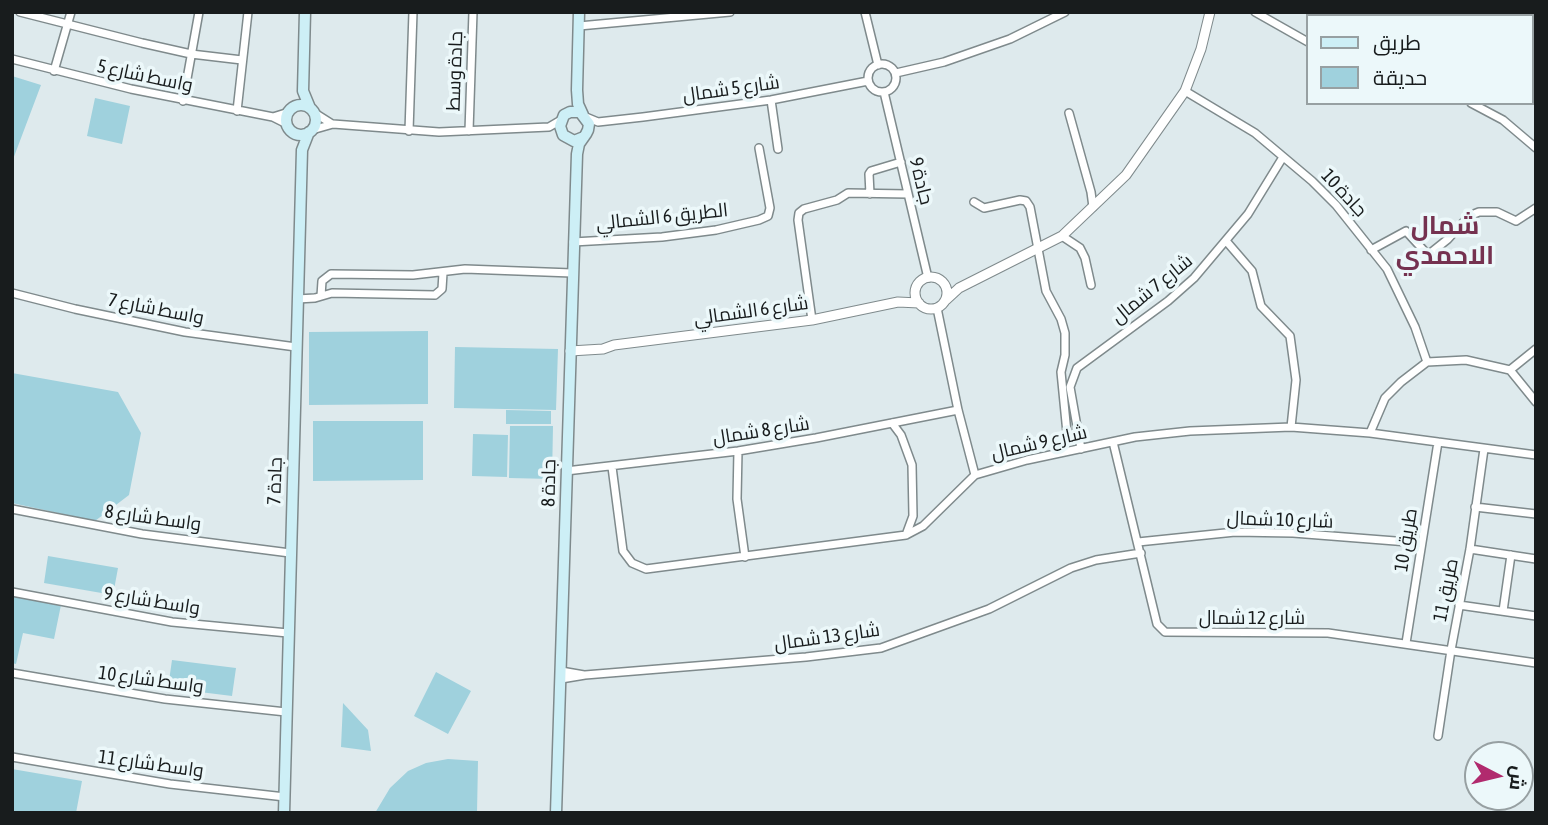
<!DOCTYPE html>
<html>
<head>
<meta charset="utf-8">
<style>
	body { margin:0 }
	#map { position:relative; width:1548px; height:825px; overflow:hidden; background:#deeaed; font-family:"Asap Condensed",Cairo,sans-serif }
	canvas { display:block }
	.frame { position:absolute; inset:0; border:14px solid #181c1d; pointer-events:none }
	.legend { position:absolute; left:1306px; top:14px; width:228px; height:91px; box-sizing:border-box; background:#ecf8fa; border:2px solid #97a0a2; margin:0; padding:9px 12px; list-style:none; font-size:21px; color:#181c1d }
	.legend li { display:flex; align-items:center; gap:14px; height:35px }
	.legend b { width:35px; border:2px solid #97a0a2 }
	.north { position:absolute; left:1464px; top:741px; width:70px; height:70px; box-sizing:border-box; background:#ecf8fa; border:2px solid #97a0a2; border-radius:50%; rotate:97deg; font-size:19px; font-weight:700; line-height:28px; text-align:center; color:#181c1d }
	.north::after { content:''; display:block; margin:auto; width:24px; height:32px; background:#b12a6e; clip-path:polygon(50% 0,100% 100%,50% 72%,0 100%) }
</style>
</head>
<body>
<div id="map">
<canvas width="1548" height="825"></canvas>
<div class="frame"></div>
<ul class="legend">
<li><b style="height:9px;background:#cdeff6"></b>طريق</li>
<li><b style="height:19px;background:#9fd1dd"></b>حديقة</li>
</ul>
<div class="north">ش</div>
</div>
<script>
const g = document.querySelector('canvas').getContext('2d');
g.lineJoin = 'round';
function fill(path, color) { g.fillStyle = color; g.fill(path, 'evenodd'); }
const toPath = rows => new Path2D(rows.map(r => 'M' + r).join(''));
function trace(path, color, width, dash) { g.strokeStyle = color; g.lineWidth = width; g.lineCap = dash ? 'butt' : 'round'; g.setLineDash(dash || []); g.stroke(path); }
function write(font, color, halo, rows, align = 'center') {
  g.font = font + ' "Asap Condensed",Cairo,sans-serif'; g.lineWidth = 7; g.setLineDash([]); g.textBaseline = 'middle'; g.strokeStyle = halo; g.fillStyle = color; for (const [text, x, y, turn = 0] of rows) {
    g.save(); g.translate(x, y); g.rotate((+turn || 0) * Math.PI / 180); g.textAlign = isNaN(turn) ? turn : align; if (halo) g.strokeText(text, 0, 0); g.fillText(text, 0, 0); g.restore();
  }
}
fill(toPath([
	[12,76,41,85,12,162],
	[95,98,130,106,122,144,87,136],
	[428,331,428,404,309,405,309,332],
	[455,347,558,349,556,410,454,408],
	[12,373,118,392,141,433,129,495,95,521,12,503],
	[506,410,551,411,551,424,506,424],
	[313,421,423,421,423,480,313,481],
	[510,426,553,426,552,479,509,478],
	[473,434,508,435,507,477,472,476],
	[48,556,118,568,113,595,44,583],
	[12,595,61,605,54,639,23,633,16,664,12,663],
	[172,660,236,668,232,696,168,688],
	[436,672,471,691,448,734,414,716],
	[343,703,368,730,371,751,341,747],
	[448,759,478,761,477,813,375,813,390,788,408,771,426,763],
	[12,769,82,781,76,813,12,813]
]), '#9fd1dd');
const minor = toPath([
	[20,12,142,43,191,54,242,60],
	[865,12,878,65],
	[1255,12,1308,42],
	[1332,16,1332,12],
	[579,26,730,12],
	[12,59,131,89,273,117,287,124],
	'868 78a14 14 0 1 1 28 0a14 14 0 1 1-28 0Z',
	[54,71,71,12],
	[896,73,944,62,1010,39,1065,12],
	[1185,91,1255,133,1312,181,1336,205,1387,269,1415,327,1427,362],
	[884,92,928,278],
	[771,100,778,149],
	[183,101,199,12],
	[1471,103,1503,120,1536,148],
	[237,111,248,12],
	[313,112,332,124],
	[1069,113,1091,192,1093,207],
	[273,117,289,112],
	[586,117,598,122,643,117,771,100,868,81],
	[312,130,333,124,439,132,549,127,561,120],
	[409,131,413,12],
	[469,131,473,12],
	[870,194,869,174,871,171,901,162],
	[974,202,984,208,1020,200,1026,201,1030,207,1046,291,1061,319,1065,333,1065,355,1061,372,1067,433],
	[1062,236,1080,248,1085,258,1091,285],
	[573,242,662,237,716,230,759,220,768,216,770,208,759,148],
	[1227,242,1252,271,1261,306,1290,336,1296,380,1291,427],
	[1371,250,1406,231,1428,255,1448,239,1469,216,1479,212,1497,212,1516,221,1536,208],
	[12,293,75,309,185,332,296,347],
	[321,296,322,281,331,274,413,275,465,269,572,273],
	[297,299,315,298,332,293,435,295,442,289,443,273],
	[937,308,958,410,975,475],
	[812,320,798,220,799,213,804,209,837,200,848,193,908,194],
	[1510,370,1536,349],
	[892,423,901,435,912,465,913,516,906,535],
	[1370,433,1385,398,1401,382,1427,362,1466,360,1510,370,1536,402],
	[1113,442,1157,624,1165,632,1328,633,1536,663],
	[1081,449,1070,387,1077,368,1168,301,1194,278,1248,214,1283,157],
	[738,451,737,499,745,557],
	[612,467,623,551,632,563,646,569,906,535,923,526,975,475,1027,460,1135,437,1190,431,1291,427,1370,433,1536,455],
	[566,471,738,451,816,438,958,410],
	[1475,507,1536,514],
	[12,509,142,534,290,553],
	[1138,542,1235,532,1293,533,1421,543],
	[1470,549,1536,559],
	[12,592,172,622,288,633],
	[1459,605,1536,616],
	[1503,611,1511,555],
	[1406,643,1438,442],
	[561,671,584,675],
	[12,673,165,699,286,712],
	[561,679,585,675,806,657,881,648,989,609,1071,568,1096,560,1141,553],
	[1438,736,1451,650,1470,549,1484,449],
	[12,757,170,784,285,797]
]);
const tertiary = toPath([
	'915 293a16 16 0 1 1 32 0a16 16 0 1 1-32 0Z',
	[946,300,959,288,1062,236,1126,175,1185,91,1201,49,1210,12],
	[570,351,603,349,614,345,812,320,898,302,919,303]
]);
const secondary = toPath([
	[305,12,303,91,310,108],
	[579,12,577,90,578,104,583,115],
	'286 120a15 15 0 1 1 30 0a15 15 0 1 1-30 0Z',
	[284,813,302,150,309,132],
	[556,813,577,154,579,144,586,134,588,130,589,124,580,112,570,112,564,115,560,126,563,135,574,141,584,137]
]);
trace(minor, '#7f8a8c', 10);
trace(tertiary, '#7f8a8c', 11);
trace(secondary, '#7f8a8c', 13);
trace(minor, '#fff', 7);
trace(tertiary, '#fff', 9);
trace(secondary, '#cdeff6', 10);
write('19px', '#181c1d', '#ecf8fa', [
	["جادة وسط",455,71,-88],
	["واسط شارع 5",145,76,12],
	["شارع 5 شمال",731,89,-8],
	["جادة 9",921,181,76],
	["جادة 10",1344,193,47],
	["الطريق 6 الشمالي",662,217,-6],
	["شارع 7 شمال",1152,289,-39],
	["واسط شارع 7",156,309,11],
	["شارع 6 الشمالي",751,311,-8],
	["شارع 8 شمال",761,431,-9],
	["شارع 9 شمال",1039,443,-13],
	["جادة 7",275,481,-88],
	["جادة 8",549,483,-89],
	["واسط شارع 8",153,518,8],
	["شارع 10 شمال",1280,520,2],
	["طريق 10",1406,540,-81],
	["طريق 11",1446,590,-79],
	["واسط شارع 9",152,601,9],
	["شارع 12 شمال",1252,618],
	["شارع 13 شمال",827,637,-8],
	["واسط شارع 10",151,680,8],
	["واسط شارع 11",151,764,8]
]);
write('bold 26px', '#753250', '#ecf8fa', [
	["شمال",1445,226],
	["الاحمدي",1445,256]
]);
</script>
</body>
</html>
